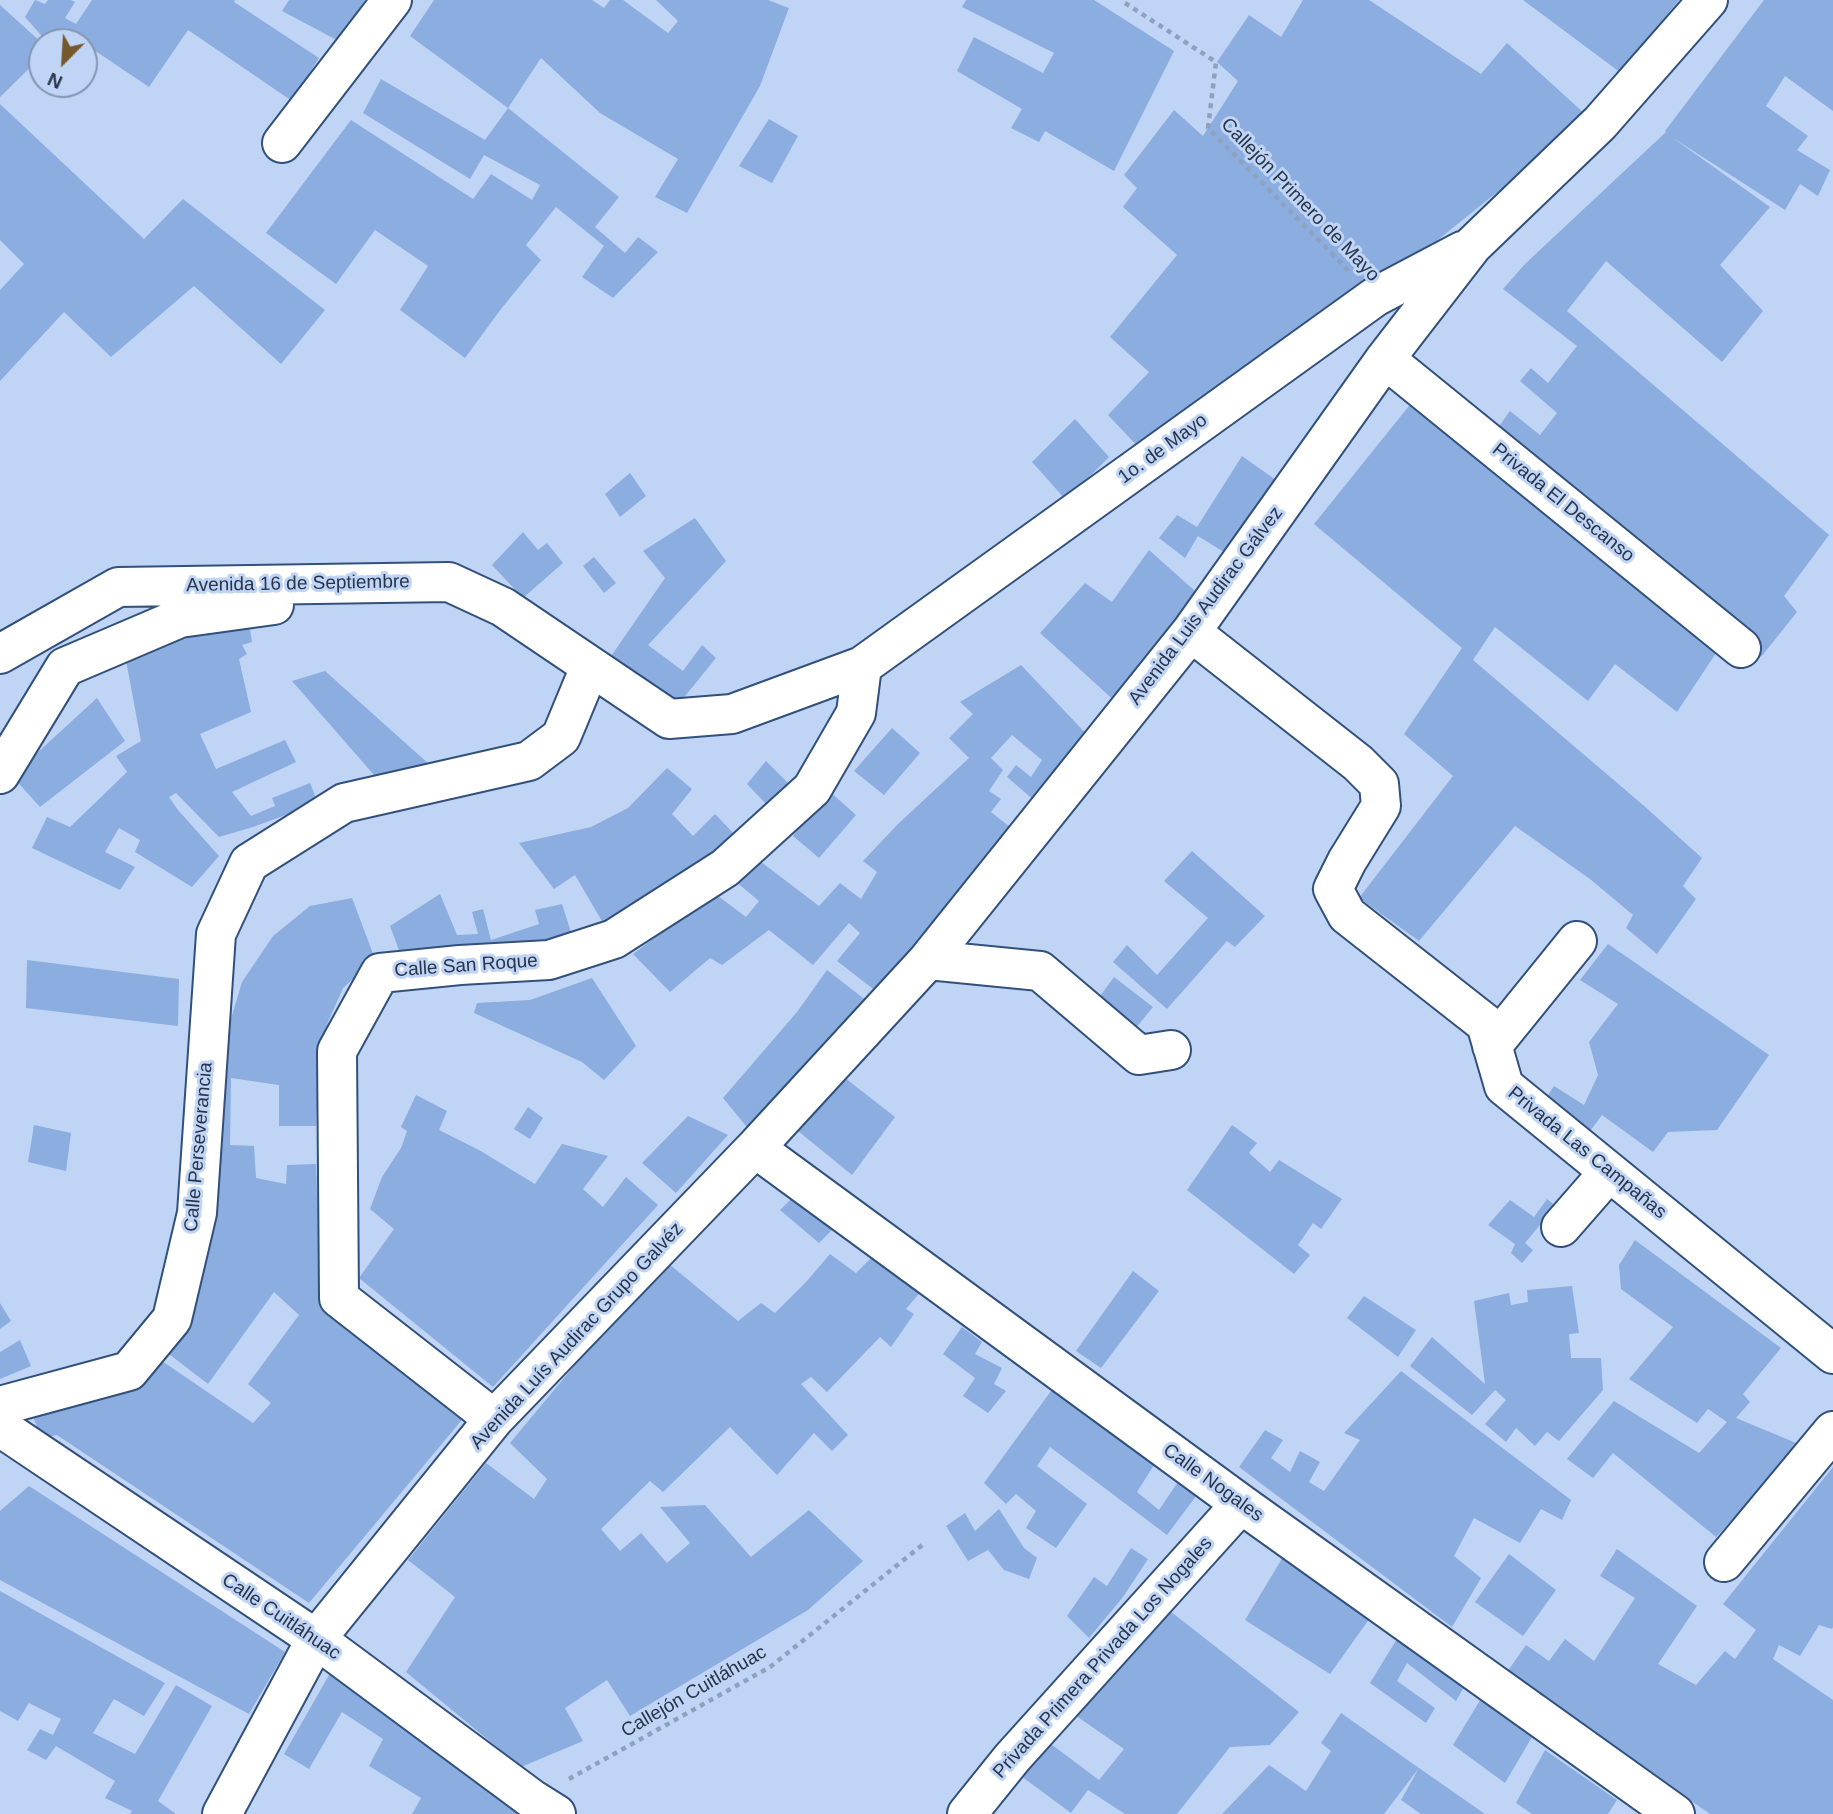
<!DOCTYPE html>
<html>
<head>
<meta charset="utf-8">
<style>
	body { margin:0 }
	#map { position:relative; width:1833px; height:1814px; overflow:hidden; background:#c0d5f5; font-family:Helvetica,sans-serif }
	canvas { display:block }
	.north { position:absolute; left:28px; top:28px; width:70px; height:70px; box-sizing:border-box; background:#c0d5f5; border:2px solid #8395b1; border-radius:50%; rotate:204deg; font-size:19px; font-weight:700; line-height:28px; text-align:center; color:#28354a }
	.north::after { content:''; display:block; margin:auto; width:24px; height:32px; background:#75592c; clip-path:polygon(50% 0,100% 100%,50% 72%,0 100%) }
</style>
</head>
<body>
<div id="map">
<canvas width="1833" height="1814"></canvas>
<div class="north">N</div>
</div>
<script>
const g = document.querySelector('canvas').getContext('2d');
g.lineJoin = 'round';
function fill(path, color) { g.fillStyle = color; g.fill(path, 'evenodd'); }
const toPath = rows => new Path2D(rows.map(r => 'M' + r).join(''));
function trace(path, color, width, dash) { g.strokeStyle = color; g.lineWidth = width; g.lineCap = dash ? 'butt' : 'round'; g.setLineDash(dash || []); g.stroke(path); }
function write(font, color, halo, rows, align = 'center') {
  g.font = font + ' Helvetica,sans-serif'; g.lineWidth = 6; g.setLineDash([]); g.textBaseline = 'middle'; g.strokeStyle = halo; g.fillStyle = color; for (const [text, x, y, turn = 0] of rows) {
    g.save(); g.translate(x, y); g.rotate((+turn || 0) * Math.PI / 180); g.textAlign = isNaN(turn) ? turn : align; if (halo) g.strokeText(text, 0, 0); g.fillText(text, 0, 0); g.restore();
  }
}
fill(toPath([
	[35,0,45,4,48,0,71,0,75,2,65,18,76,24,92,0,235,0,234,2,319,58,292,101,188,30,149,87,91,48,84,58,84,42,47,42,25,17],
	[289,0,365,0,355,16,368,21,348,46,282,11],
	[434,0,592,0,604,8,610,0,623,0,668,33,678,21,656,0,768,0,789,8,760,86,687,213,655,197,678,159,600,113,541,58,508,108,410,36],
	[966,0,1094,0,1174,51,1114,171,1045,131,1039,142,1011,128,1022,109,957,71,974,37,1043,73,1054,53,962,7],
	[1303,0,1369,0,1481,74,1507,43,1585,114,1552,157,1496,193,1371,294,1143,452,1108,415,1149,372,1110,337,1177,255,1123,207,1137,188,1124,175,1174,110,1203,136,1238,81,1217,62,1249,15,1281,37],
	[1523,0,1679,0,1621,73],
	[1764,0,1833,0,1833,111,1785,76,1766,106,1808,136,1797,150,1830,170,1818,196,1800,184,1785,210,1673,138,1770,207,1720,265,1763,311,1722,362,1606,261,1567,311,1829,535,1784,596,1797,612,1761,657,1492,436,1510,411,1540,435,1557,413,1520,381,1531,368,1548,383,1577,346,1503,289,1525,264,1666,132,1665,131],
	[0,5,42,43,42,56,0,97],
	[381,79,485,140,508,108,619,197,595,227,625,253,638,237,658,252,613,298,582,277,604,246,556,207,526,245,541,260,501,309,465,358,400,310,428,266,375,230,336,284,266,233,351,120,473,199,491,174,532,200,540,185,484,155,470,179,363,113],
	[0,104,144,239,183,199,325,310,281,364,194,286,111,357,64,312,0,381,0,290,24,264,0,240],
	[769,119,798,136,772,183,739,166],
	[1421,391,1722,644,1677,712,1615,664,1588,701,1495,627,1473,660,1643,805,1702,858,1683,886,1696,899,1657,954,1626,928,1633,915,1590,879,1515,826,1419,941,1359,898,1453,776,1404,734,1462,648,1314,524],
	[1075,419,1109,457,1066,500,1032,462],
	[1242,456,1280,483,1232,557,1198,536,1185,558,1159,538,1177,515,1197,527],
	[630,473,646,496,620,517,605,494],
	[695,518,726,561,648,645,683,671,702,645,716,658,673,711,607,662,665,578,643,551],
	[523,532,538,550,547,543,563,563,523,598,492,565],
	[1149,550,1195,591,1118,704,1040,633,1085,583,1112,602],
	[594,557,616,583,604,593,583,566],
	[249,623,252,642,242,645,247,654,239,659,251,712,200,734,216,769,285,740,296,762,232,792,251,816,275,806,272,798,310,783,318,803,253,827,219,837,176,793,169,797,178,810,219,856,192,887,135,852,140,840,119,828,105,852,135,867,120,890,32,848,47,817,70,827,127,772,116,756,141,741,125,655,161,634],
	[1021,665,1094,742,1043,808,1007,777,1016,765,1031,777,1042,760,1012,735,991,758,1003,770,989,791,1001,799,991,812,1024,838,881,995,837,961,860,933,849,923,813,965,769,930,722,965,710,958,670,992,633,954,714,893,746,917,759,901,730,877,748,852,819,906,840,883,861,899,877,872,863,861,898,824,969,758,949,738,973,714,960,702],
	[325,671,430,765,374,775,292,681],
	[97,698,125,741,40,807,12,776],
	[892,728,920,753,884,795,854,771],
	[766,761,789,784,768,806,747,784],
	[667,768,692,789,672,814,693,836,715,814,737,837,631,913,603,923,575,875,554,889,519,843,591,827,628,808],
	[828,790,856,815,819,858,793,836],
	[1192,851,1265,916,1235,947,1227,941,1167,1009,1113,962,1127,945,1157,975,1208,918,1164,881],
	[440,894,457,935,478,934,472,912,483,909,491,940,539,924,535,910,562,904,574,942,406,969,390,926],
	[352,898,375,959,343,988,328,1022,319,1059,316,1126,279,1126,279,1085,231,1078,230,1145,254,1146,256,1178,286,1184,287,1165,316,1164,321,1288,471,1409,309,1603,57,1435,42,1438,33,1417,96,1401,144,1379,159,1359,253,1423,271,1403,248,1384,299,1315,274,1292,208,1384,165,1351,214,1076,242,982,273,936,310,906],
	[1608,944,1769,1055,1717,1130,1668,1132,1653,1152,1602,1115,1588,1134,1545,1100,1554,1086,1584,1105,1598,1075,1589,1042,1618,1004,1580,980],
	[27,960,179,979,178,1026,26,1008],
	[827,970,872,1005,750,1131,723,1098,797,1012],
	[1114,977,1153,1007,1131,1034,1095,1003],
	[592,978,636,1046,604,1080,582,1062,474,1013,477,1003,530,1000],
	[840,1074,895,1117,852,1175,798,1131],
	[416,1095,447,1111,439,1130,479,1150,535,1184,562,1144,608,1156,583,1189,603,1207,626,1177,658,1205,493,1387,359,1278,394,1229,370,1209,382,1177,401,1148,407,1131,401,1127],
	[528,1107,543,1118,530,1139,514,1129],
	[688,1116,728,1135,676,1193,642,1163],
	[34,1125,71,1133,66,1171,28,1162],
	[1232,1125,1257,1143,1249,1153,1270,1172,1279,1160,1342,1199,1321,1229,1313,1223,1298,1245,1310,1255,1294,1274,1187,1190],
	[801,1189,839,1223,819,1243,780,1210],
	[1547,1199,1560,1209,1549,1214,1525,1243,1533,1250,1522,1263,1511,1253,1515,1244,1488,1225,1510,1200,1534,1217],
	[1635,1240,1781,1348,1743,1394,1750,1402,1736,1418,1801,1445,1716,1537,1613,1453,1593,1478,1567,1459,1614,1401,1699,1453,1727,1422,1708,1409,1697,1423,1629,1379,1673,1327,1621,1289,1619,1265],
	[883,1246,929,1282,906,1309,914,1314,891,1347,880,1337,827,1392,811,1377,801,1384,848,1435,832,1451,814,1433,777,1475,730,1427,663,1492,650,1481,601,1529,620,1551,641,1533,667,1563,690,1543,660,1507,705,1505,751,1557,809,1510,863,1561,808,1610,630,1716,607,1680,565,1708,583,1741,521,1767,406,1672,455,1597,408,1560,486,1463,534,1499,547,1479,510,1443,663,1259,738,1321,761,1303,775,1313,807,1281,830,1254,856,1273],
	[1133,1271,1159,1291,1101,1368,1076,1351],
	[1572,1286,1579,1333,1569,1334,1571,1358,1601,1358,1603,1390,1559,1441,1547,1432,1535,1446,1516,1428,1506,1442,1485,1424,1506,1400,1495,1390,1472,1415,1410,1366,1432,1337,1485,1384,1474,1301,1509,1293,1511,1305,1528,1302,1527,1290],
	[1364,1296,1416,1330,1398,1357,1347,1318],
	[0,1303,11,1321,0,1329],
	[962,1327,982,1342,975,1354,1002,1368,994,1384,1006,1391,988,1413,963,1396,975,1378,943,1354],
	[20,1340,31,1366,0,1379,0,1352],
	[1401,1371,1571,1500,1562,1520,1541,1509,1520,1543,1474,1518,1454,1556,1481,1578,1452,1627,1239,1467,1265,1430,1283,1440,1271,1458,1290,1472,1300,1451,1320,1462,1309,1482,1324,1491,1360,1440,1344,1433],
	[1059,1380,1161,1454,1137,1492,1159,1510,1186,1470,1205,1484,1167,1535,1050,1447,1037,1466,1087,1504,1056,1548,1026,1528,1036,1511,1016,1494,1006,1504,984,1483],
	[1833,1467,1833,1627,1832,1629,1819,1625,1800,1656,1779,1645,1773,1659,1833,1700,1833,1814,1710,1814,1507,1672,1526,1645,1549,1661,1565,1639,1594,1661,1635,1598,1600,1576,1617,1549,1697,1606,1658,1664,1696,1685,1725,1651,1735,1659,1756,1630,1723,1604],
	[29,1486,285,1652,249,1714,0,1580,0,1511],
	[999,1509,1024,1548,1037,1558,1029,1579,1004,1570,988,1550,968,1561,946,1526,965,1513,975,1531],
	[1131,1548,1148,1559,1123,1597,1089,1638,1067,1616,1094,1577,1107,1586],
	[1509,1554,1556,1590,1523,1636,1475,1602],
	[1283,1557,1370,1618,1330,1674,1245,1620],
	[0,1591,165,1683,144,1716,114,1699,93,1733,135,1754,176,1685,212,1706,158,1801,176,1814,130,1814,132,1811,105,1798,115,1781,56,1746,46,1760,27,1750,40,1729,53,1735,61,1719,29,1703,18,1721,0,1711],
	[1156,1600,1299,1712,1270,1745,1230,1747,1177,1814,1125,1814,1088,1790,1071,1813,1017,1773,1043,1738,1099,1780,1124,1749,1072,1713],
	[1400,1634,1467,1682,1456,1701,1407,1663,1397,1681,1435,1708,1426,1723,1370,1683],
	[333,1668,519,1814,412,1814,421,1798,369,1766,383,1739,342,1712,309,1769,284,1754],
	[1482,1697,1532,1737,1505,1783,1453,1745],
	[1341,1713,1419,1768,1485,1814,1421,1814,1401,1800,1419,1768,1384,1814,1222,1814,1269,1765,1306,1791,1331,1751,1321,1743],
	[1545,1750,1617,1800,1608,1814,1532,1814,1516,1803]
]), '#8baddf');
const street = toPath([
	[282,143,392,0],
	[1385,359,1741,648],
	[1191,632,1358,763,1379,784,1381,806,1347,861,1333,889,1347,915,1486,1024,1504,1086,1833,1354],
	[0,654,118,587,449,582,503,607,669,719,732,714,862,666,1375,297,1462,251],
	[0,774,65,667,180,618,274,605],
	[928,960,1040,971,1139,1055,1171,1050],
	[1492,1046,1577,941],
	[755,1148,1241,1504,1675,1814],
	[1561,1227,1609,1172],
	[0,1406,129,1371,172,1319,197,1213,216,934,249,863,344,803,529,761,561,737,590,667],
	[494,1419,339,1298,337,1051,380,973,460,965,549,960,614,939,725,868,812,789,856,713,862,666],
	[0,1427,316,1639,532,1799,556,1814],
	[1724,1562,1833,1431],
	[222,1814,316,1639,494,1419,755,1148,928,960,1191,632,1385,359,1473,245,1600,123,1708,0],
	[967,1814,1012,1758,1241,1504]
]);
trace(street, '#32507c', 42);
trace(toPath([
	[1125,3,1216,62,1208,128,1350,272],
	[569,1779,770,1667,926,1542]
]), '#8ea1bd', 4.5, [5, 5]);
trace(street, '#fff', 38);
write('19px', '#28354a', '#c0d5f5', [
	["Callejón Primero de Mayo",1300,200,46],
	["1o. de Mayo",1163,449,-36],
	["Privada El Descanso",1563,503,39],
	["Avenida 16 de Septiembre",298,584,-1],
	["Avenida Luis Audirac Gálvez",1206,606,-53],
	["Calle San Roque",466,966,-4],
	["Calle Perseverancia",199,1147,-85],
	["Privada Las Campañas",1587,1153,39],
	["Avenida Luís Audirac Grupo Galvéz",577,1336,-47],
	["Calle Nogales",1213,1483,36],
	["Calle Cuitláhuac",281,1617,34],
	["Privada Primera Privada Los Nogales",1103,1658,-48],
	["Callejón Cuitláhuac",694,1692,-30]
]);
</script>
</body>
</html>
